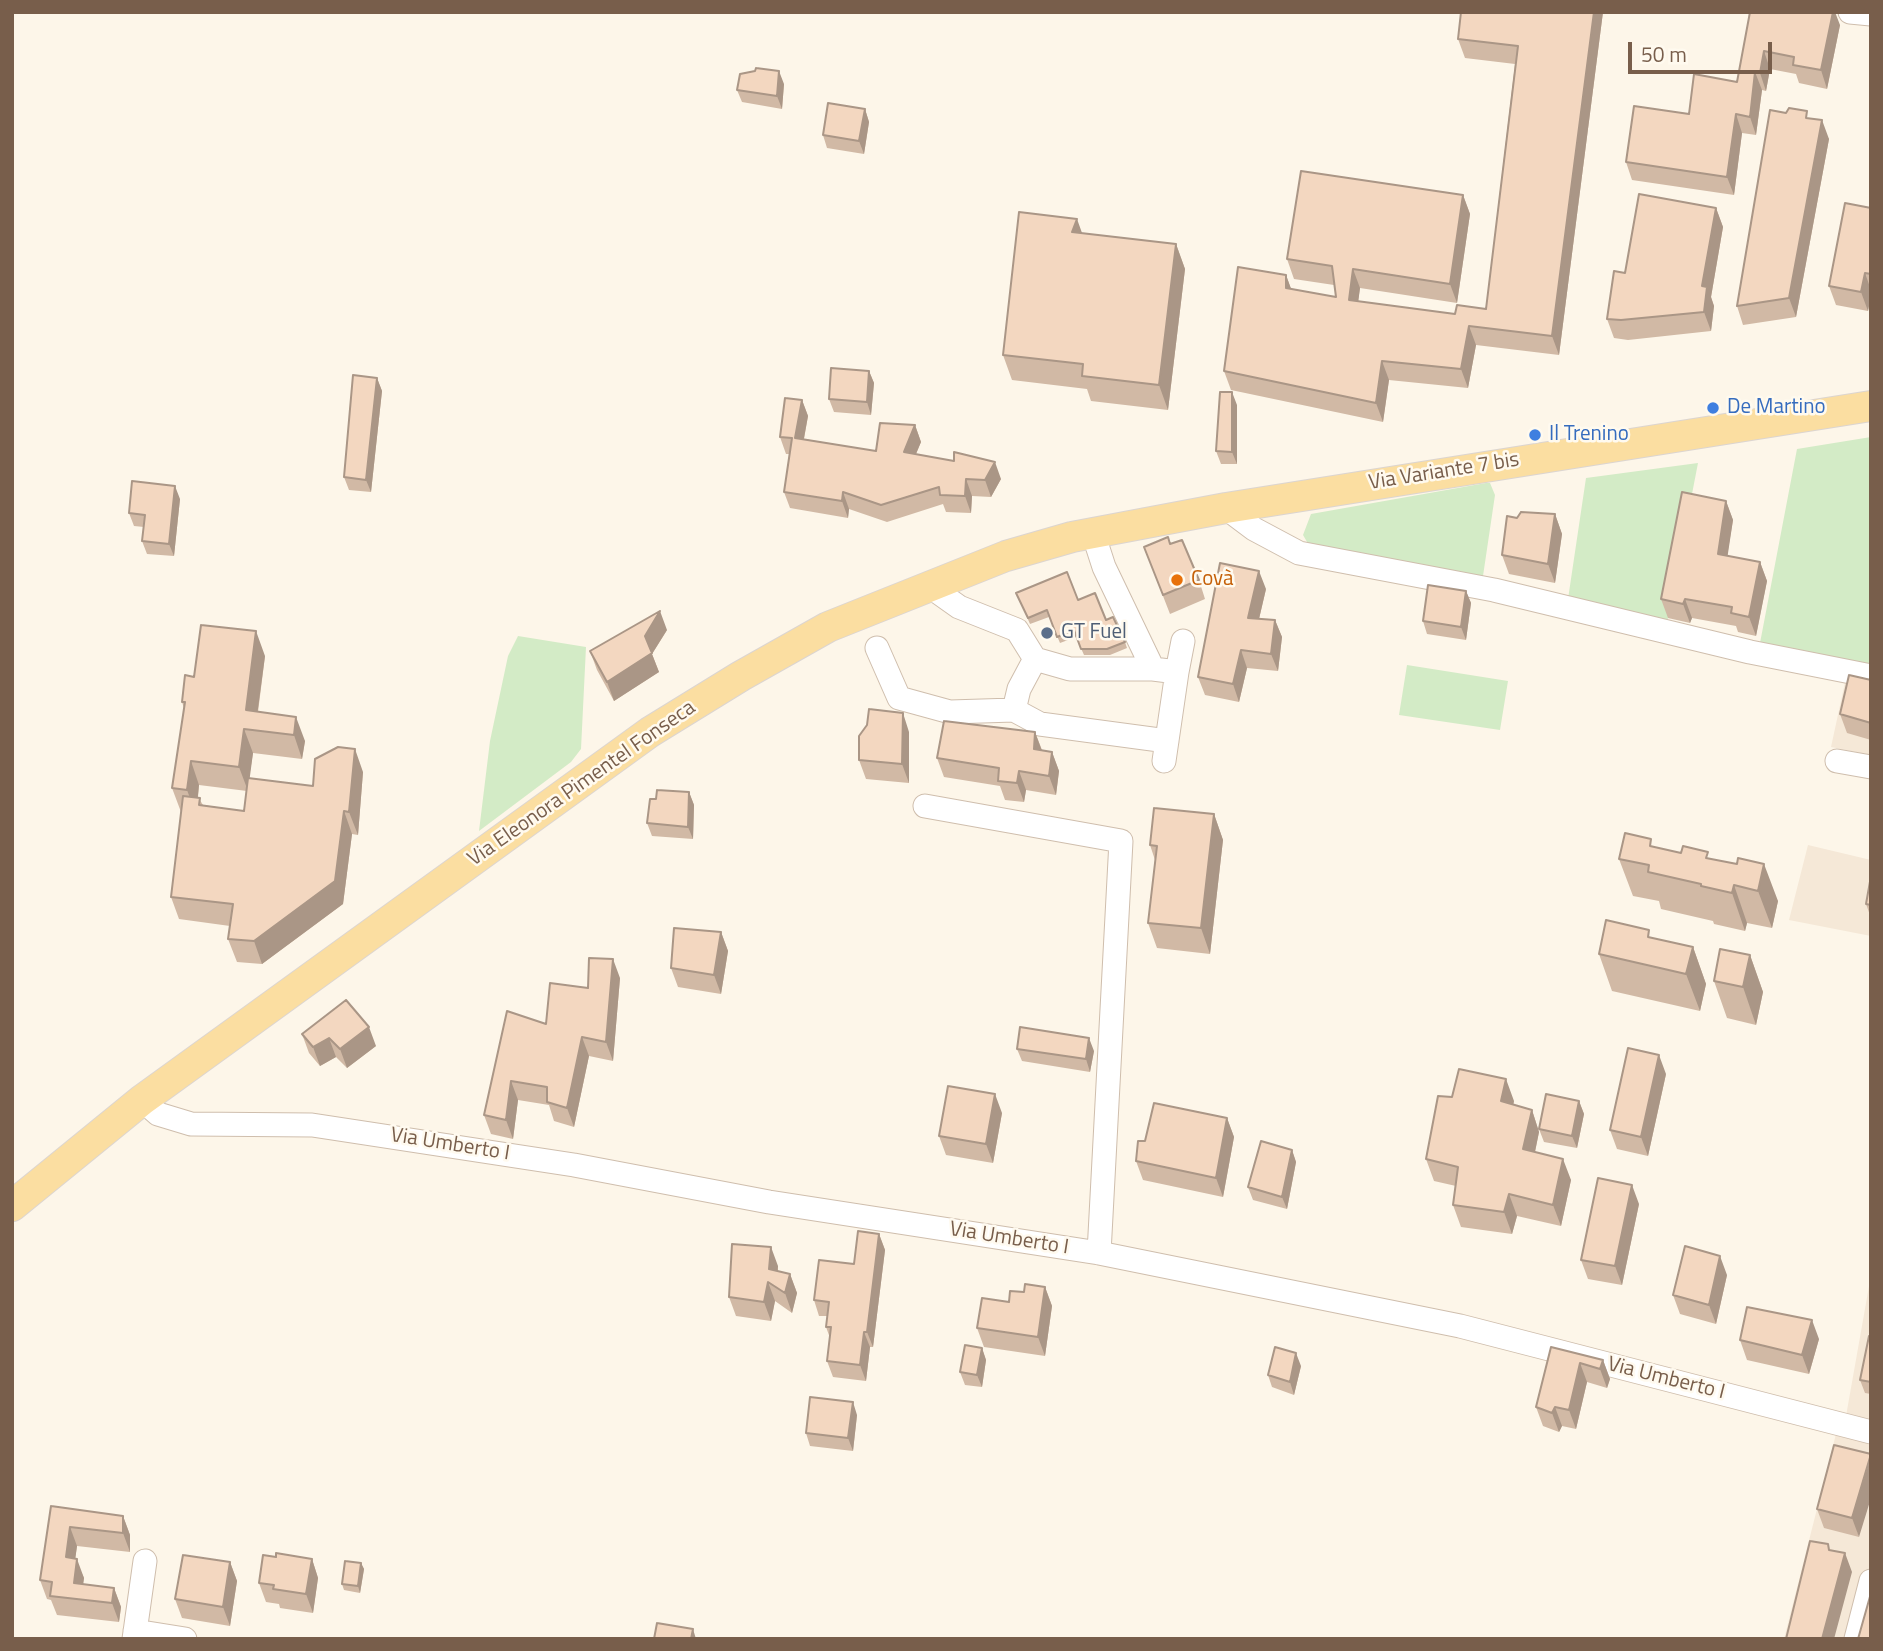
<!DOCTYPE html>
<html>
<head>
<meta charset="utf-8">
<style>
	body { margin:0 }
	#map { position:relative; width:1883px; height:1651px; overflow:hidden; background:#fdf6e9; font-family:"Titillium Web",sans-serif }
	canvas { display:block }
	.frame { position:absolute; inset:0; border:14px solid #785e4b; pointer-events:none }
	.scale { position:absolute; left:1628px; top:42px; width:144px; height:32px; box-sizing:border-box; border:4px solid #785e4b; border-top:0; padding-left:9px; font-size:21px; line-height:24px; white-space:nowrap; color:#785e4b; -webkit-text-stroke:5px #fffaef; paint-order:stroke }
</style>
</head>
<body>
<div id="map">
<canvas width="1883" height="1651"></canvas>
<div class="frame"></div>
<div class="scale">50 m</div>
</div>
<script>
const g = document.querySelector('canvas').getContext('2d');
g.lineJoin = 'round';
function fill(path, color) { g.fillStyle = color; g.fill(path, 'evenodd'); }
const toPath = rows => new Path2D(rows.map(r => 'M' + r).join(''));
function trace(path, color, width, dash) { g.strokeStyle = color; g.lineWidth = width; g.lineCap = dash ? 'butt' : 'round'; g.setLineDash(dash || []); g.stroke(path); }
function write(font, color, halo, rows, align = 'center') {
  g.font = font + ' "Titillium Web",sans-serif'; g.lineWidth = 5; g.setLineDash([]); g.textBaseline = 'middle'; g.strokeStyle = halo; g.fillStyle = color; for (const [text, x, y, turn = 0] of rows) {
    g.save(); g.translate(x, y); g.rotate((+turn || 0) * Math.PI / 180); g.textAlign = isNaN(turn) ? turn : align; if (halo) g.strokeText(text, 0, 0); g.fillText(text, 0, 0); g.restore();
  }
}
fill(toPath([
	[1849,664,1871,668,1871,755,1831,747],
	[1808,845,1871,860,1871,936,1789,920],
	[1871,1275,1871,1422,1846,1416],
	[1836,1434,1871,1443,1871,1639,1784,1639]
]), '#f5e8d7');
fill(toPath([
	[1871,437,1871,668,1760,643,1797,449],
	[1698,463,1667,623,1568,599,1586,478],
	[1486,483,1490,483,1495,495,1483,576,1310,547,1303,535,1311,514],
	[518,636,586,647,581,749,571,762,479,831,490,741,508,656],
	[1407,665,1508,681,1500,730,1399,715]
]), '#d3ebc6');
const minor = toPath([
	[1850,12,1871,14],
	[1226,508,1254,529,1299,553,1494,590,1750,652,1871,676],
	[928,585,959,607,1017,630,1035,659,1070,669,1153,669,1104,567,1093,533],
	[877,648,899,698,950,712,1014,710],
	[1035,659,1019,689,1014,710,1040,724,1167,741],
	[1153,669,1177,672,1164,761],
	[1177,672,1183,641],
	[1837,761,1871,767],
	[925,806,1121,841,1099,1253],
	[142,1100,158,1114,191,1124,312,1125,574,1165,769,1202,1099,1253,1460,1326,1871,1432],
	[135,1631,185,1639],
	[134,1639,145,1561],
	[1856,1639,1871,1581]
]);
const major = toPath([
	[12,1206,142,1100,650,732,741,676,828,627,1006,556,1072,537,1226,508,1871,406]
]);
trace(minor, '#cfbead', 25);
trace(major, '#dcd5d0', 32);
trace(minor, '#fff', 23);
trace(major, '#fbdea1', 30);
fill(toPath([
	[1603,12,1559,355,1476,345,1468,388,1389,380,1383,422,1231,390,1224,371,1286,275,1291,289,1336,297,1334,285,1294,279,1287,259,1463,195,1470,214,1457,303,1360,288,1358,301,1455,314,1486,309,1515,64,1465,58,1458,39],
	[1750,12,1840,25,1827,89,1799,83,1796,74,1770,69,1766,91,1762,90,1756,135,1742,133,1734,195,1632,180,1626,162,1689,114,1737,82],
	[784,84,782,109,742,102,737,90],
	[865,109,869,122,864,154,827,148,823,135],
	[1810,118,1829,139,1796,317,1743,325,1737,306],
	[1716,208,1723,227,1711,297,1714,306,1711,331,1628,340,1614,338,1607,319,1625,273],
	[1871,208,1871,296,1868,311,1836,305,1829,286],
	[1082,233,1176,244,1185,269,1168,410,1091,401,1087,389,1012,380,1003,355],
	[869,371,874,383,871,415,834,412,829,399],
	[377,378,382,391,371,492,349,490,344,477],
	[802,400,808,416,804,439,876,451,915,425,921,442,916,454,1001,479,991,497,972,496,971,513,946,512,943,504,887,522,849,509,848,518,790,508,784,492,790,454,786,454,780,437],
	[1237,405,1237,464,1221,464,1216,451],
	[180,499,174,556,147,554,142,541,144,527,134,526,129,513],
	[1726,501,1733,520,1727,556,1760,562,1767,581,1756,636,1738,632,1736,626,1692,618,1690,623,1668,618,1661,599],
	[1555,514,1562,534,1555,583,1509,574,1502,555,1517,518],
	[1170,544,1199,580,1205,599,1170,614,1144,547],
	[1266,589,1259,619,1275,620,1282,637,1278,671,1247,668,1239,702,1205,695,1198,677],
	[1466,591,1471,603,1466,640,1427,634,1423,621],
	[1019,599,1078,600,1106,620,1125,642,1127,648,1110,655,1084,655,1076,637,1060,643,1049,617,1030,624],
	[667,630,652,654,659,672,614,701,597,670,590,651],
	[265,656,258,712,305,741,302,759,253,753,249,778,313,786,363,772,358,835,352,834,343,904,262,964,237,962,228,939,230,926,179,919,171,897,181,812,172,788,184,708,182,702,194,677],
	[199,785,247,791,244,811,203,805,198,797],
	[1871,680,1871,740,1847,733,1840,714],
	[909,732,909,783,866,779,859,760],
	[1035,732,1042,750,1052,752,1059,771,1056,795,1026,790,1024,802,1005,800,1000,786,944,777,937,758],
	[689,792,694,805,693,839,652,836,647,823,656,799],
	[1214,814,1223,840,1210,954,1157,948,1148,923,1155,860,1150,845],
	[1654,847,1710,859,1778,901,1772,928,1747,923,1745,931,1714,924,1713,921,1661,909,1659,901,1633,896,1619,859],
	[1871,876,1871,918,1866,904],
	[721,932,728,951,721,994,678,987,671,968],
	[1652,938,1693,947,1706,984,1700,1011,1612,991,1599,954],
	[1750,955,1763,992,1756,1025,1727,1018,1714,981],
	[620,978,613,1061,589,1056,574,1127,554,1121,549,1105,518,1100,513,1139,491,1134,484,1115,546,1024,588,988],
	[302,1034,376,1046,347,1068,336,1057,320,1066,309,1053],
	[1017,1049,1094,1051,1090,1072,1022,1061],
	[1666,1074,1648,1156,1617,1149,1610,1130],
	[1514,1101,1513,1105,1532,1110,1539,1132,1535,1152,1571,1180,1561,1226,1517,1216,1512,1234,1461,1227,1453,1205,1456,1186,1434,1181,1426,1159],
	[1579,1101,1584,1114,1577,1148,1544,1142,1539,1129],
	[1002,1113,993,1163,946,1155,939,1136],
	[1227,1118,1234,1137,1223,1197,1143,1180,1136,1161,1145,1141],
	[1292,1150,1296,1162,1287,1209,1253,1200,1248,1187],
	[1639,1204,1622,1285,1588,1279,1581,1260],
	[879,1234,885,1250,873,1347,870,1347,866,1381,833,1377,827,1361,830,1338,826,1327,827,1316,819,1316,814,1300,854,1264],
	[778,1266,778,1271,790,1274,797,1293,792,1313,775,1301,771,1321,736,1316,729,1297],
	[1727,1275,1716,1324,1680,1314,1673,1295],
	[1045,1287,1052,1306,1045,1356,984,1347,977,1328,1009,1302,1024,1292],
	[1871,1336,1871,1394,1865,1393,1860,1380],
	[1819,1339,1809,1374,1747,1360,1740,1340],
	[1551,1347,1603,1360,1610,1379,1607,1388,1587,1382,1576,1429,1562,1426,1559,1432,1543,1426,1536,1407],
	[982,1348,986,1360,982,1387,965,1385,960,1372],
	[1301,1366,1294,1395,1272,1387,1268,1375],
	[857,1415,853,1451,810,1446,806,1433],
	[1834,1445,1859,1537,1824,1528,1817,1509],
	[51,1506,123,1516,130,1535,130,1552,77,1546,75,1559,84,1578,83,1584,114,1588,121,1607,119,1622,57,1615,51,1600,47,1599,40,1580],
	[276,1557,312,1559,318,1578,313,1613,280,1608,279,1604,266,1602,259,1583],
	[230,1562,237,1581,230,1626,182,1618,175,1599],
	[361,1563,364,1569,360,1593,344,1590,342,1584]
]), '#d1b9a5');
fill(toPath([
	[1594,12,1603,12,1559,355,1552,336],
	[1833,12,1835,12,1840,25,1827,89,1821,70],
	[1764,51,1770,69,1766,91,1760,73],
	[779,71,784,84,782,109,777,96],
	[1755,72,1762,90,1756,135,1750,117],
	[865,109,869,122,864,154,859,141],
	[1736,114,1742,133,1734,195,1727,177],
	[1822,120,1829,139,1796,317,1789,298],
	[1463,195,1470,214,1457,303,1450,284],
	[1716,208,1723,227,1711,297,1714,306,1711,331,1704,312,1702,286],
	[1077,219,1086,244,1072,232],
	[1176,244,1185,269,1168,410,1159,385],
	[1353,269,1360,288,1356,319,1349,300],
	[1865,273,1871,290,1871,296,1868,311,1861,292],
	[1286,275,1293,294,1286,288],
	[1469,326,1476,345,1468,388,1461,369],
	[1382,361,1389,380,1383,422,1376,403],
	[869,371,874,383,871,415,867,402],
	[377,378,382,391,371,492,366,480],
	[1232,392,1237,405,1237,464,1232,452],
	[802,400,808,416,801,454,795,438],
	[915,425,921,442,910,468,904,452],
	[995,462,1001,479,991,497,985,480],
	[966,479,972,496,971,513,965,496],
	[175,486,180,499,174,556,169,544],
	[843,492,849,509,848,518,842,501],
	[1726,501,1733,520,1725,573,1718,554],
	[1555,514,1562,534,1555,583,1548,564],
	[1760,562,1767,581,1756,636,1749,617],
	[1259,571,1266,589,1255,636,1248,618],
	[1466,591,1471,603,1466,640,1461,627],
	[1685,599,1692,618,1690,623,1683,604],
	[660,611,667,630,652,654,659,672,614,701,607,682,645,636],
	[1275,620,1282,637,1278,671,1271,654],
	[256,631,265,656,255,731,246,710],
	[1241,650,1247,668,1239,702,1233,684],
	[903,713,909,732,909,783,902,764],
	[296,717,305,741,302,759,294,735],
	[244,729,253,753,248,791,239,767],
	[1035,732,1042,751,1034,749],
	[355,749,363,772,358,835,349,812],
	[1052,752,1059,771,1056,795,1049,776],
	[191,761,199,785,196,814,187,790],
	[1019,771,1026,790,1024,802,1017,783],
	[689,792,694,805,693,839,688,827],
	[344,811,352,834,343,904,262,964,254,941],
	[1214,814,1223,840,1210,954,1201,928],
	[1764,864,1778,901,1772,928,1758,891],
	[1734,885,1747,923,1745,931,1732,893],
	[721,932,728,951,721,994,714,975],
	[1693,947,1706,984,1700,1011,1686,974],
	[1750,955,1763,992,1756,1025,1743,987],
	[613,959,620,978,613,1061,606,1042],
	[369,1027,376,1046,347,1068,340,1049],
	[582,1037,589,1056,574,1127,567,1108],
	[329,1038,336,1057,320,1066,313,1047],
	[1089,1038,1094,1051,1090,1072,1086,1059],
	[1659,1055,1666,1074,1648,1156,1641,1137],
	[1506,1079,1514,1101,1509,1123,1501,1101],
	[511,1081,518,1100,513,1139,506,1120],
	[995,1094,1002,1113,993,1163,986,1144],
	[1579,1101,1584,1114,1577,1148,1572,1136],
	[1532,1110,1539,1132,1531,1171,1523,1149],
	[1227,1118,1234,1137,1223,1197,1216,1178],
	[1292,1150,1296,1162,1287,1209,1282,1197],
	[1563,1159,1571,1180,1561,1226,1553,1205],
	[1632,1185,1639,1204,1622,1285,1615,1266],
	[1509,1194,1517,1216,1512,1234,1504,1212],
	[879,1234,885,1250,873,1347,867,1332],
	[771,1247,778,1266,776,1288,769,1269],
	[1720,1256,1727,1275,1716,1324,1709,1305],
	[790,1274,797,1293,792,1313,785,1293],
	[768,1282,775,1301,771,1321,764,1302],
	[1045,1287,1052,1306,1045,1356,1038,1337],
	[1812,1320,1819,1339,1809,1374,1802,1355],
	[864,1332,870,1347,866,1381,860,1365],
	[982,1348,986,1360,982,1387,977,1375],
	[1296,1353,1301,1366,1294,1395,1290,1382],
	[1603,1360,1610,1379,1607,1388,1600,1369],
	[1580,1363,1587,1382,1576,1429,1569,1410],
	[853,1402,857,1415,853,1451,848,1438],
	[1555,1407,1562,1426,1559,1432,1552,1413],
	[1871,1456,1871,1498,1859,1537,1852,1518],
	[123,1516,130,1535,130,1552,123,1533],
	[70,1527,77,1546,73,1576,66,1557],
	[1845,1553,1852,1572,1834,1639,1822,1639],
	[77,1559,84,1578,81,1600,74,1583],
	[312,1559,318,1578,313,1613,306,1594],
	[230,1562,237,1581,230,1626,223,1607],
	[361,1563,364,1569,360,1593,358,1586],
	[114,1588,121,1607,119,1622,112,1603],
	[693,1629,696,1639,691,1639]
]), '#aa9686');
const building = toPath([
	[1461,12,1594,12,1552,336,1469,326,1461,369,1382,361,1376,403,1224,371,1238,267,1286,275,1286,288,1336,297,1332,266,1287,259,1301,171,1463,195,1450,284,1353,269,1349,300,1455,314,1457,305,1486,309,1518,46,1458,39,1461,12],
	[1750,12,1833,12,1821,70,1793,65,1794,57,1764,51,1760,73,1755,72,1750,117,1736,114,1727,177,1626,162,1634,106,1689,114,1694,74,1737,82,1750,12],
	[756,68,779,71,777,96,737,90,740,74,755,71,756,68],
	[828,103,865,109,859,141,823,135,828,103],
	[1789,108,1807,111,1806,118,1822,120,1789,298,1737,306,1770,110,1786,113,1789,108],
	[1639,194,1716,208,1702,286,1707,287,1704,312,1621,320,1607,319,1614,271,1625,273,1639,194],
	[1845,203,1871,208,1871,274,1865,273,1861,292,1829,286,1845,203],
	[1019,212,1077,219,1072,232,1176,244,1159,385,1082,376,1083,364,1003,355,1019,212],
	[831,368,869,371,867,402,829,399,831,368],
	[353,375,377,378,366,480,344,477,353,375],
	[1220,392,1232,392,1232,452,1216,451,1220,392],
	[785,398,802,400,795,438,876,451,880,423,915,425,904,452,954,461,954,452,995,462,985,480,966,479,965,496,940,495,939,487,881,505,843,492,842,501,784,492,792,438,780,437,785,398],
	[132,481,175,486,169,544,142,541,145,515,129,513,132,481],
	[1682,492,1726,501,1718,554,1760,562,1749,617,1731,613,1732,607,1685,599,1683,604,1661,599,1682,492],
	[1521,512,1555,514,1548,564,1502,555,1507,516,1517,518,1521,512],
	[1168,537,1170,544,1182,540,1199,580,1163,595,1144,547,1168,537],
	[1220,563,1259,571,1248,618,1275,620,1271,654,1241,650,1233,684,1198,677,1220,563],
	[1067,572,1078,600,1095,593,1106,620,1113,617,1125,642,1107,649,1081,649,1074,630,1057,637,1047,610,1028,618,1016,593,1067,572],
	[1428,585,1466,591,1461,627,1423,621,1428,585],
	[660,611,645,636,652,653,607,682,590,651,660,611],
	[201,625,256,631,246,710,296,717,294,735,244,729,239,767,191,761,187,790,172,788,185,702,182,702,185,675,194,677,201,625],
	[1849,675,1871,680,1871,723,1840,714,1849,675],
	[869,709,903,713,902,764,859,760,859,736,867,725,869,709],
	[944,721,1035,732,1034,749,1052,752,1049,776,1019,771,1017,783,998,781,999,768,937,758,944,721],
	[338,747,355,749,349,812,344,811,335,881,254,941,228,939,233,904,171,897,183,796,200,798,199,805,244,811,248,778,313,786,315,759,338,747],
	[657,790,689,792,688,827,647,823,650,799,656,799,657,790],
	[1154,808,1214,814,1201,928,1148,923,1157,846,1150,845,1154,808],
	[1625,833,1651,839,1650,846,1681,853,1683,846,1708,852,1706,858,1737,864,1738,858,1764,864,1758,891,1734,885,1732,893,1701,886,1701,884,1648,872,1649,865,1619,859,1625,833],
	[1871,876,1871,905,1866,904,1871,876],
	[1606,920,1649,930,1648,937,1693,947,1686,974,1599,954,1606,920],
	[674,928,721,932,714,975,671,968,674,928],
	[1720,949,1750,955,1743,987,1714,981,1720,949],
	[589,958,613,959,606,1042,582,1037,567,1108,547,1102,547,1087,511,1081,506,1120,484,1115,507,1011,546,1024,550,983,588,988,589,958],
	[346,1000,369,1027,340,1049,329,1038,313,1047,302,1034,346,1000],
	[1020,1027,1089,1038,1086,1059,1017,1049,1020,1027],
	[1628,1048,1659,1055,1641,1137,1610,1130,1628,1048],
	[1459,1069,1506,1079,1501,1101,1532,1110,1523,1149,1563,1159,1553,1205,1509,1194,1504,1212,1453,1205,1458,1167,1426,1159,1438,1096,1452,1097,1459,1069],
	[948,1086,995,1094,986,1144,939,1136,948,1086],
	[1546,1094,1579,1101,1572,1136,1539,1129,1546,1094],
	[1154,1103,1227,1118,1216,1178,1136,1161,1138,1141,1145,1141,1154,1103],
	[1261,1141,1292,1150,1282,1197,1248,1187,1261,1141],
	[1598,1178,1632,1185,1615,1266,1581,1260,1598,1178],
	[858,1231,879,1234,867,1332,864,1332,860,1365,827,1361,831,1327,826,1327,829,1302,814,1300,819,1260,854,1264,858,1231],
	[732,1244,771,1247,769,1269,790,1274,785,1293,768,1282,764,1302,729,1297,732,1244],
	[1685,1246,1720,1256,1709,1305,1673,1295,1685,1246],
	[1025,1284,1045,1287,1038,1337,977,1328,982,1298,1009,1302,1010,1291,1024,1292,1025,1284],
	[1747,1307,1812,1320,1802,1355,1740,1340,1747,1307],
	[1869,1336,1871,1336,1871,1382,1860,1380,1869,1336],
	[965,1345,982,1348,977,1375,960,1372,965,1345],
	[1275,1347,1296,1353,1290,1382,1268,1375,1275,1347],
	[1551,1347,1603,1360,1600,1369,1580,1363,1569,1410,1555,1407,1552,1413,1536,1407,1551,1347],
	[810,1397,853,1402,848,1438,806,1433,810,1397],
	[1834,1445,1871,1454,1852,1518,1817,1509,1834,1445],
	[51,1506,123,1516,123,1533,70,1527,66,1557,77,1559,74,1583,114,1588,112,1603,50,1596,52,1582,40,1580,51,1506],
	[1810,1541,1828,1544,1829,1550,1845,1553,1822,1639,1786,1639,1810,1541],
	[276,1553,312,1559,306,1594,273,1589,274,1585,259,1583,263,1555,276,1557,276,1553],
	[183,1555,230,1562,223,1607,175,1599,183,1555],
	[345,1561,361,1563,358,1586,342,1584,345,1561],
	[1871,1593,1871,1639,1858,1639,1871,1593],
	[657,1623,693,1629,691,1639,654,1639,657,1623]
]);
fill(building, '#f3d7c0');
trace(building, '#aa9686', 2);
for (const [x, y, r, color] of [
	[1713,408,7,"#3f7fe0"],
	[1535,435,7,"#3f7fe0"],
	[1177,580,7,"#e8710a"],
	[1047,633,7,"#5c6f8a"]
]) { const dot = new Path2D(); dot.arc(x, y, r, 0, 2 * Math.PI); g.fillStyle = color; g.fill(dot); trace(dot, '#fffaef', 2.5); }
write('21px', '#366cbe', '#fffaef', [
	["De Martino",1727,408],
	["Il Trenino",1549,435]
], 'left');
write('21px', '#785e4b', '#fffaef', [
	["Via Variante 7 bis",1444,472,-9],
	["Via Eleonora Pimentel Fonseca",582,784,-35],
	["Via Umberto I",450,1145,9],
	["Via Umberto I",1009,1239,9],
	["Via Umberto I",1666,1379,14]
]);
write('21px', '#c56008', '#fffaef', [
	["Covà",1191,580]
], 'left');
write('21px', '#4e5e75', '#fffaef', [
	["GT Fuel",1061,633]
], 'left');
</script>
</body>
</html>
